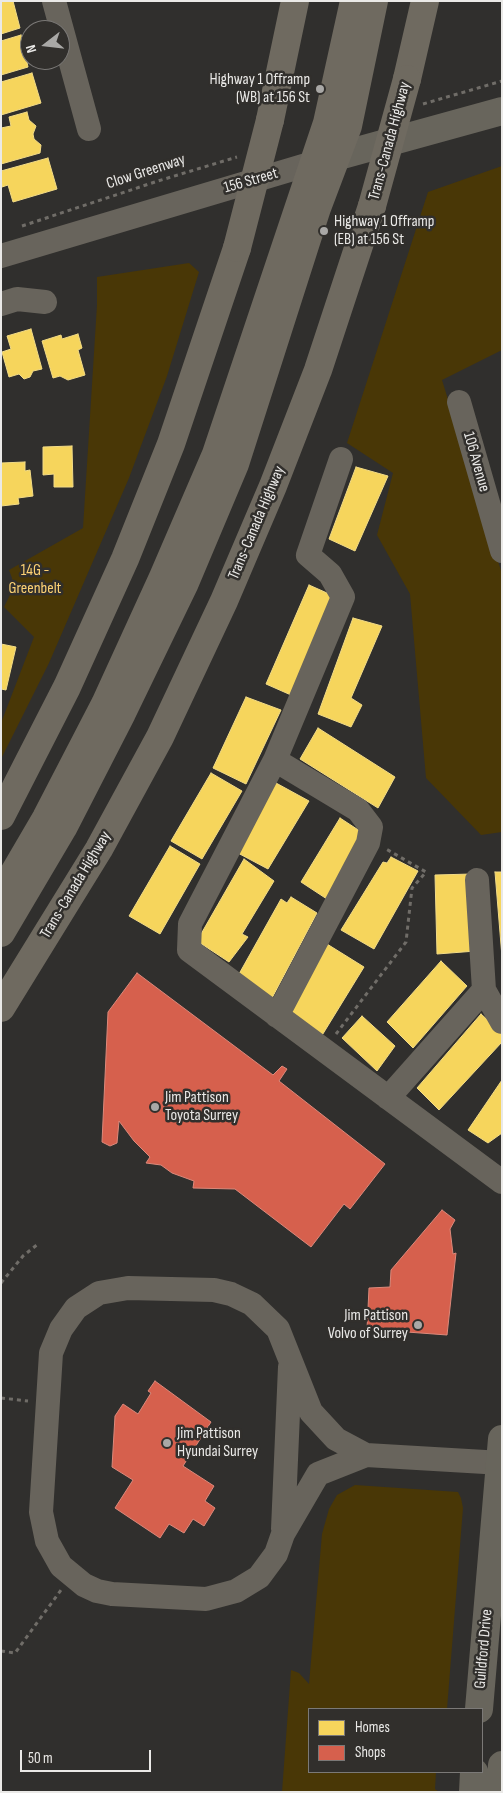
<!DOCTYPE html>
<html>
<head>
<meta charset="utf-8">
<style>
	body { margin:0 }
	#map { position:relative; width:503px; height:1793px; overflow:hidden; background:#302f2d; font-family:"Sofia Sans Condensed",sans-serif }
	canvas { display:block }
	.frame { position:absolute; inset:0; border:2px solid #eae9e7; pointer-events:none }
	.legend { position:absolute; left:308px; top:1708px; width:175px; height:65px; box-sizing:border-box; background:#312f2c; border:1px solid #7b7977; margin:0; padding:6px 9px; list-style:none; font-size:15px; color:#eae9e7 }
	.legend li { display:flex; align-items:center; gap:10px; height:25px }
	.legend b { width:25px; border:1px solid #7b7977 }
	.north { position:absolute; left:20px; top:20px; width:50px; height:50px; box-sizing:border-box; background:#312f2c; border:1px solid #7b7977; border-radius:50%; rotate:254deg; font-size:14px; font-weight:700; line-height:20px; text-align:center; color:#eae9e7 }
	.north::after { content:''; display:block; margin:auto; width:18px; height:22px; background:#a9a8a6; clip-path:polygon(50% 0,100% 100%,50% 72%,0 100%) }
	.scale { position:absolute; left:20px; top:1750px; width:131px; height:22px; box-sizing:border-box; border:2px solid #eae9e7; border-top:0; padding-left:6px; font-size:15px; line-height:18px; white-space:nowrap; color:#eae9e7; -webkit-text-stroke:4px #312f2c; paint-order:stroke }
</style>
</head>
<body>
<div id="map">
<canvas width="503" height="1793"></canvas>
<div class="frame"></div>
<ul class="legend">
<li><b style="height:14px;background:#f6d55c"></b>Homes</li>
<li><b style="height:14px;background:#d6604d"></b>Shops</li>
</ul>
<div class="north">N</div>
<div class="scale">50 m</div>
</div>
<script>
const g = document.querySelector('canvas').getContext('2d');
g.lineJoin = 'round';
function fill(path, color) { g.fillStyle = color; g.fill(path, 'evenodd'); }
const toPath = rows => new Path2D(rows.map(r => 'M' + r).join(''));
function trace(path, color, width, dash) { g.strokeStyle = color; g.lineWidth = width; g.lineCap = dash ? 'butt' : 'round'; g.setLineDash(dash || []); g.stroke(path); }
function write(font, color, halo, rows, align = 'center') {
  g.font = font + ' "Sofia Sans Condensed",sans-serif'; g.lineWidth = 5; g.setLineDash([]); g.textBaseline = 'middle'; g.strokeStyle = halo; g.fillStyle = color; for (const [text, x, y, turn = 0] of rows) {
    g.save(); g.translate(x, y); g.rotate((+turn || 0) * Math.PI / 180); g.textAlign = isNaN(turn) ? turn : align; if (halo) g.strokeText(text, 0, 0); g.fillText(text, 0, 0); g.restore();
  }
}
fill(toPath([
	[502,166,502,350,442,380,502,574,502,832,481,835,426,778,410,594,377,535,393,473,347,443,428,192],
	[189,263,199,272,167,376,129,478,49,663,1,759,1,723,34,637,4,607,12,591,12,578,9,570,83,528,97,305,97,277],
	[355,1485,458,1492,461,1498,463,1508,447,1709,309,1709,309,1772,436,1772,435,1789,439,1792,282,1792,291,1670,299,1673,309,1684,322,1534,329,1509,337,1495]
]), '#493706');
const homes = toPath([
	[1,1,13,1,20,28,1,34,1,1],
	[21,35,28,67,1,75,1,41,21,35],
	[32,73,41,103,1,115,1,82,32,73],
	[27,112,29,120,36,126,33,134,34,139,41,145,40,153,1,164,1,128,11,126,9,117,27,112],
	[48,158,57,189,13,202,8,185,2,187,1,171,48,158],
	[31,329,42,369,33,371,30,377,24,379,19,374,9,377,2,352,11,349,7,336,31,329],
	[78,334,82,348,78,350,85,375,68,380,60,376,53,378,42,341,61,335,62,339,78,334],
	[72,446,73,487,54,487,54,474,43,475,43,447,72,446],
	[25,462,25,471,30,470,33,496,18,498,19,504,1,506,1,463,25,462],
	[356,467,388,476,355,551,329,539,356,467],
	[309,585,336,597,291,695,266,684,309,585],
	[353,618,382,626,351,698,362,705,351,727,318,714,353,618],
	[1,644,16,647,6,690,1,689,1,644],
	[246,697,281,710,246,784,213,768,246,697],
	[318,728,395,777,378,808,300,759,318,728],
	[211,773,242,791,202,859,171,841,211,773],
	[276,783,309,801,268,869,236,852,276,783],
	[340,818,366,835,333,903,301,882,340,818],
	[170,846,200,864,160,934,129,916,170,846],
	[391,857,418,871,374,949,341,930,383,862,387,863,391,857],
	[244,859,274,881,242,934,248,937,229,962,197,941,244,859],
	[495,872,502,872,502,957,495,872],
	[472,874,476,951,437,954,435,875,472,874],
	[291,897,317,913,272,998,239,974,281,899,287,903,291,897],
	[327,944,364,967,321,1037,288,1012,327,944],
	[441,961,467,986,413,1048,387,1022,441,961],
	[481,1014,502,1033,502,1042,439,1110,417,1088,481,1014],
	[362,1016,395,1046,377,1071,342,1038,362,1016],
	[502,1080,502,1133,488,1143,468,1130,502,1080]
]);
fill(homes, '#f6d55c');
trace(homes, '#f2db86', 1);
const shops = toPath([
	[137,973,273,1075,282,1066,287,1069,279,1081,385,1164,350,1209,344,1204,311,1247,235,1189,193,1188,194,1181,172,1173,161,1165,146,1163,150,1157,134,1141,119,1121,117,1143,110,1146,102,1142,108,1012,137,973],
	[442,1210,455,1220,450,1229,453,1254,456,1253,447,1335,367,1329,369,1288,390,1287,391,1270,442,1210],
	[155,1381,211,1422,183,1466,214,1486,205,1501,215,1508,204,1526,193,1519,184,1533,169,1524,160,1538,115,1508,133,1480,112,1467,115,1416,123,1404,138,1414,151,1393,148,1391,155,1381]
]);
fill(shops, '#d6604d');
trace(shops, '#dc897b', 1);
trace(toPath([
	[423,104,502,81],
	[22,226,158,181,237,157],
	[336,1034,406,942,412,888,426,872,386,849],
	[1,1283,23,1256,38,1244],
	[1,1398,28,1401],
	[1,1651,15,1653,61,1590]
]), '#706d68', 3, [4, 4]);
trace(toPath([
	[54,1,89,129],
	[1,256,313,163],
	[1,304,17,299,45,302],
	[459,402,502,551],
	[275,760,343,597,330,574,308,555,341,459],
	[477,880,484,990,502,1022],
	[277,1016,368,843,371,827,358,810,275,760,190,924,189,950,502,1182],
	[388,1098,484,990],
	[128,1288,214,1290,231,1294,252,1304,278,1329,311,1412,336,1439,366,1455,318,1474,283,1534,276,1554,259,1577,236,1591,206,1599,112,1594,97,1591,84,1585,61,1566,47,1541,41,1512,51,1353,61,1329,76,1308,99,1293,128,1288],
	[366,1455,502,1463],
	[283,1529,290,1367]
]), '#68645c', 24);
trace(toPath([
	[317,162,502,111],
	[479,1709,502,1439],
	[473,1792,474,1772],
	[500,1792,502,1765]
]), '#68655c', 28);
trace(toPath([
	[407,79,425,1],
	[270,120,295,1],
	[1,816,67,687,125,559,171,444,237,248],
	[1,895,46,818,105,704,163,577,216,454,327,123,354,1],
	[1,933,63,828,122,713,184,585,235,464,317,208,348,126,374,1],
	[1,1008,99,849,160,737,224,601,273,486,318,370,372,206]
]), '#6f6a60', 28);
trace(toPath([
	[372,206,407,79],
	[237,248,270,120]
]), '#6f6a60', 28);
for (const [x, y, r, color] of [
	[320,89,5,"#a9a8a6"],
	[324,231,5,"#a9a8a6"],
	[155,1107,5,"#a9a8a6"],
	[418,1325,5,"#a9a8a6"],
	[167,1443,5,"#a9a8a6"]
]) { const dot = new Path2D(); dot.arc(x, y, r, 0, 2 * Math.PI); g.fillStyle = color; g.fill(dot); trace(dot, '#312f2c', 2); }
write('16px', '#eae9e7', '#312f2c', [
	["Highway 1 Offramp",310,80,"right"],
	["(WB) at 156 St",310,98,"right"],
	["Highway 1 Offramp",334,222],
	["(EB) at 156 St",334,240],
	["Jim Pattison",165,1098],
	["Toyota Surrey",165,1116],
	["Jim Pattison",408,1316,"right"],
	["Volvo of Surrey",408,1334,"right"],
	["Jim Pattison",177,1434],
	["Hyundai Surrey",177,1452]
], 'left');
write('16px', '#eae9e7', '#312f2c', [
	["Trans-Canada Highway",390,141,-75],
	["Clow Greenway",146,172,-18],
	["156 Street",251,181,-16],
	["106 Avenue",476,462,74],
	["Trans-Canada Highway",257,523,-67],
	["Trans-Canada Highway",76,885,-59],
	["Guildford Drive",484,1649,-85]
]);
write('16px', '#fdd274', '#312f2c', [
	["14G -",35,571],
	["Greenbelt",35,589]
]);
</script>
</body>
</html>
